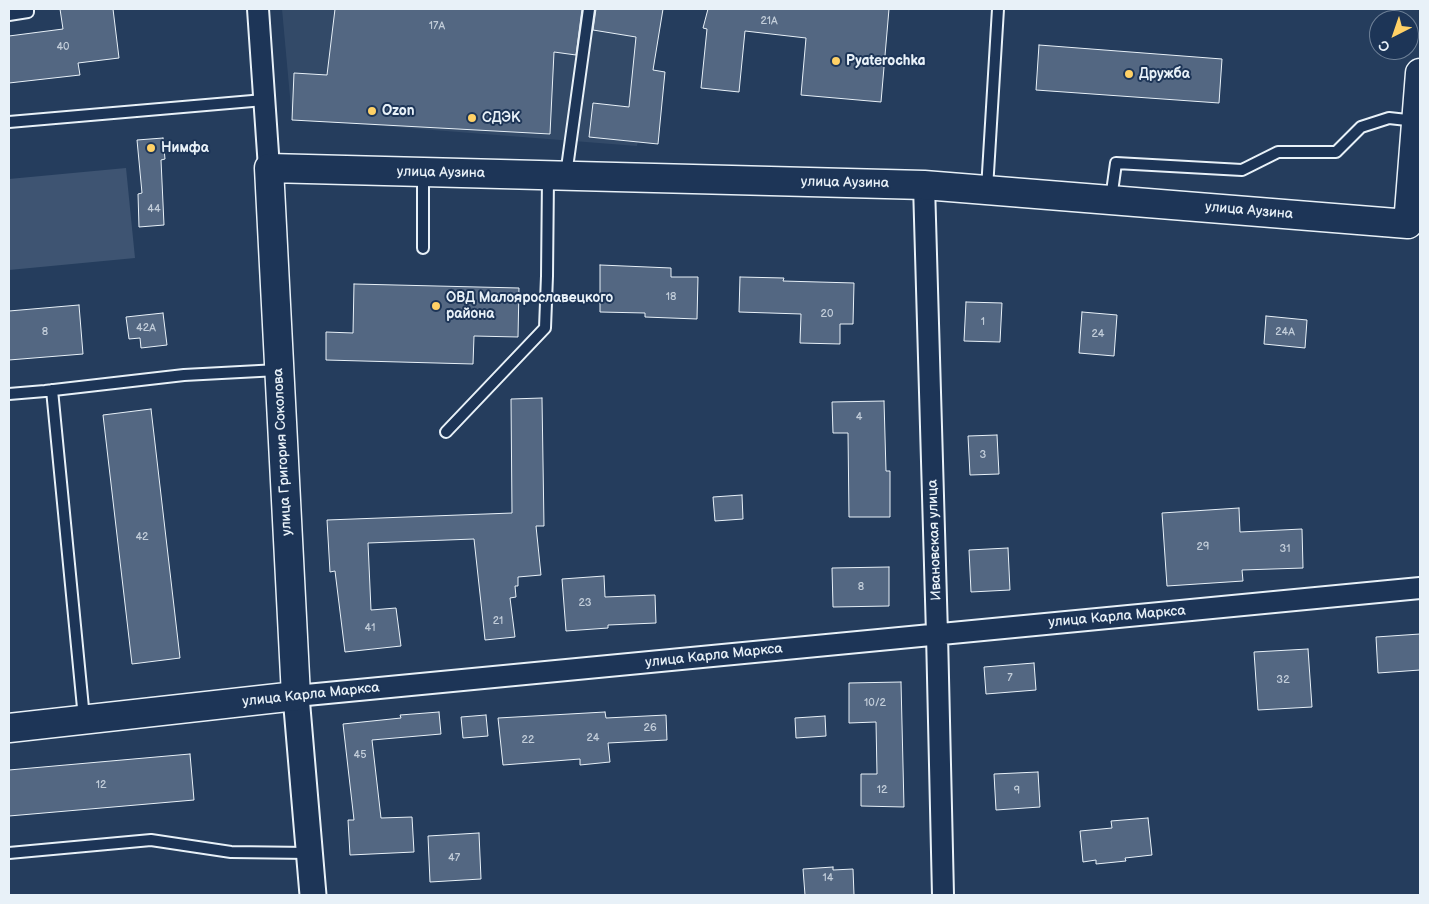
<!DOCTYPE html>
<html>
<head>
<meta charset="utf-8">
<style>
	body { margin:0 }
	#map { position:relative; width:1429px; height:904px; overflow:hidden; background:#253d5d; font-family:"Balsamiq Sans",sans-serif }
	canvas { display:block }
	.frame { position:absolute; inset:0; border:10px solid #e8f1f8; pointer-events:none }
	.north { position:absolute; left:1369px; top:10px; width:50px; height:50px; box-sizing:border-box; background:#1d3557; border:1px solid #6e8097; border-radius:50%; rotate:221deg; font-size:14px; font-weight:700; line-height:20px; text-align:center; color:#e8f1f8 }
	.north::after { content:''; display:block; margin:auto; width:18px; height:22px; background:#ffd166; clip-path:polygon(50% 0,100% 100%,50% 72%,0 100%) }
</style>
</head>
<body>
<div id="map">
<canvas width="1429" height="904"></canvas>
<div class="frame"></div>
<div class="north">С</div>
</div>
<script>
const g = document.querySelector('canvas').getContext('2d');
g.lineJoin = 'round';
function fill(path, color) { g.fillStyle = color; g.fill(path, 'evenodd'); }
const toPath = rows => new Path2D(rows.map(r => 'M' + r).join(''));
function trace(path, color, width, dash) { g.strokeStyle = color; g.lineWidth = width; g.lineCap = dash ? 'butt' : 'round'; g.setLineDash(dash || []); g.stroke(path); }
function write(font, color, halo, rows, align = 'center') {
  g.font = font + ' "Balsamiq Sans",sans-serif'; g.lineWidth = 4; g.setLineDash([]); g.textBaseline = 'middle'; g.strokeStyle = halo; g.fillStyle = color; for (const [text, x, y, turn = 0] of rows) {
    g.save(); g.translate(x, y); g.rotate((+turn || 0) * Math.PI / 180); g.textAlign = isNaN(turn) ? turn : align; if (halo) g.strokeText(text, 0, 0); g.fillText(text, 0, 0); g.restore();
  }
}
fill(toPath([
	[282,9,664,9,637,146,292,119]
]), '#334a68');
fill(toPath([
	[126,168,135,258,9,270,9,179]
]), '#3e5472');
const building = toPath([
	[60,9,113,9,119,58,78,63,80,75,9,83,9,36,63,29,60,9],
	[335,9,582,9,576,55,554,52,550,134,292,120,294,73,327,75,335,9],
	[596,9,663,9,653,70,665,72,658,144,589,137,593,103,629,107,636,37,593,30,596,9],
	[708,9,889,9,881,102,801,95,806,38,745,31,739,92,701,88,707,29,703,28,708,9],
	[1039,45,1222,59,1219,103,1036,90,1039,45],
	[163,138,165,159,161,160,164,225,139,227,138,194,142,193,137,140,163,138],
	[600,265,671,268,671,277,698,277,697,319,645,317,645,313,600,312,600,265],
	[740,277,784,278,783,281,854,283,853,324,840,324,840,344,800,343,801,314,739,312,740,277],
	[354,284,519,288,518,337,474,336,473,364,326,360,326,332,353,333,354,284],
	[966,302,1002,303,1000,342,964,341,966,302],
	[79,305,83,354,9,360,9,311,79,305],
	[1082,312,1117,315,1114,356,1079,353,1082,312],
	[163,313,167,345,141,348,140,338,129,339,126,317,163,313],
	[1266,316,1307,320,1305,348,1264,344,1266,316],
	[542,398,544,526,536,526,541,575,518,577,518,586,515,586,516,597,510,598,515,637,485,640,474,539,368,543,371,610,396,608,401,646,345,652,335,571,330,572,327,520,512,513,511,399,542,398],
	[884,401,886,471,890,471,890,517,849,517,848,433,833,433,832,402,884,401],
	[151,409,180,658,132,664,103,415,151,409],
	[997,435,999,474,970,475,968,436,997,435],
	[742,495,743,519,715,521,713,497,742,495],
	[1239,508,1240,532,1302,529,1303,568,1242,570,1243,581,1167,586,1162,513,1239,508],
	[1008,548,1010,590,971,592,969,550,1008,548],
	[889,567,889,606,833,607,832,568,889,567],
	[604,576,605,597,655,595,656,623,608,625,608,628,566,631,562,579,604,576],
	[1420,634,1420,670,1378,673,1376,637,1420,634],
	[1308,649,1312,707,1258,710,1254,652,1308,649],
	[1034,663,1036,690,986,694,984,667,1034,663],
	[901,682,904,807,861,806,861,774,877,774,876,722,849,723,849,683,901,682],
	[439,712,441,734,372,740,381,818,412,817,414,852,350,855,348,820,354,820,343,724,401,718,400,715,439,712],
	[605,712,606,718,666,715,667,740,608,743,610,762,580,765,580,759,503,765,498,718,605,712],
	[486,715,488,736,463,738,461,717,486,715],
	[825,716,826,736,796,738,795,718,825,716],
	[190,754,194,800,9,816,9,770,190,754],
	[1038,772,1040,807,996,810,994,774,1038,772],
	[1148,818,1152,855,1125,858,1126,861,1096,864,1096,860,1083,862,1080,831,1112,828,1111,821,1148,818],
	[479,833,481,879,430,882,428,836,479,833],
	[833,867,833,870,853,869,854,895,805,895,803,869,833,867]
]);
fill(building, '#536782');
trace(building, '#e8f1f8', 1);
const service = toPath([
	[9,15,28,12,28,9],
	[9,122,264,100],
	[566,175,589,9],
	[987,189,998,9],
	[1111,199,1116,163,1242,170,1278,152,1336,152,1361,127,1389,118,1416,121],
	[423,248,423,174],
	[52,390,84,718],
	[9,394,45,391,184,375,278,370],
	[446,432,545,328,547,276,548,177],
	[9,853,151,840,231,852,309,853]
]);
const minor = toPath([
	[258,9,269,168],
	[924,185,937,634,943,895],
	[296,696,1420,588]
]);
const tertiary = toPath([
	[296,696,313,895]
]);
const secondary = toPath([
	[9,728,296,696,269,168,924,185,1408,224,1420,73]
]);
trace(service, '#e8f1f8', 14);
trace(minor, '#e8f1f8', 24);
trace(tertiary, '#e8f1f8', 29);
trace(secondary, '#e8f1f8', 31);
trace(service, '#1d3557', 10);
trace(minor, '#1d3557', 20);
trace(tertiary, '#1d3557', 25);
trace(secondary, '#1d3557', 28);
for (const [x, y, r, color] of [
	[836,61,5,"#ffd166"],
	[1129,74,5,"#ffd166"],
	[372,111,5,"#ffd166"],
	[472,118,5,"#ffd166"],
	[151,148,5,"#ffd166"],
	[436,306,5,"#ffd166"]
]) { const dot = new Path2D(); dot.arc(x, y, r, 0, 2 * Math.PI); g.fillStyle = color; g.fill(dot); trace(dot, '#1d3557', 2); }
write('11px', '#c3ceda', null, [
	["21А",769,21],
	["17А",437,26],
	["40",63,47],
	["44",154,209],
	["18",671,297],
	["20",827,314],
	["1",983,322],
	["42А",146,328],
	["8",45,332],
	["24А",1285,332],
	["24",1098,334],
	["4",859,417],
	["3",983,455],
	["42",142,537],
	["29",1203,547],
	["31",1285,549],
	["8",861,587],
	["23",585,603],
	["21",498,621],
	["41",370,628],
	["7",1010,678],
	["32",1283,680],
	["10/2",875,703],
	["26",650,728],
	["24",593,738],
	["22",528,740],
	["45",360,755],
	["12",101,785],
	["12",882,790],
	["9",1017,791],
	["47",454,858],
	["14",828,878]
]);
write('bold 14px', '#e8f1f8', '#1d3557', [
	["Pyaterochka",846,61],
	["Дружба",1139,74],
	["Ozon",382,111],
	["СДЭК",482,118],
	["Нимфа",161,148],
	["ОВД Малоярославецкого",446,298],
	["района",446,314]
], 'left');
write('14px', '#e8f1f8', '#1d3557', [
	["улица Аузина",441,173,1],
	["улица Аузина",845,183,1],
	["улица Аузина",1249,211,5],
	["улица Григория Соколова",283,452,-93],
	["Ивановская улица",935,540,-92],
	["улица Карла Маркса",1117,617,-5],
	["улица Карла Маркса",714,656,-6],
	["улица Карла Маркса",311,695,-6]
]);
</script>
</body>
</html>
